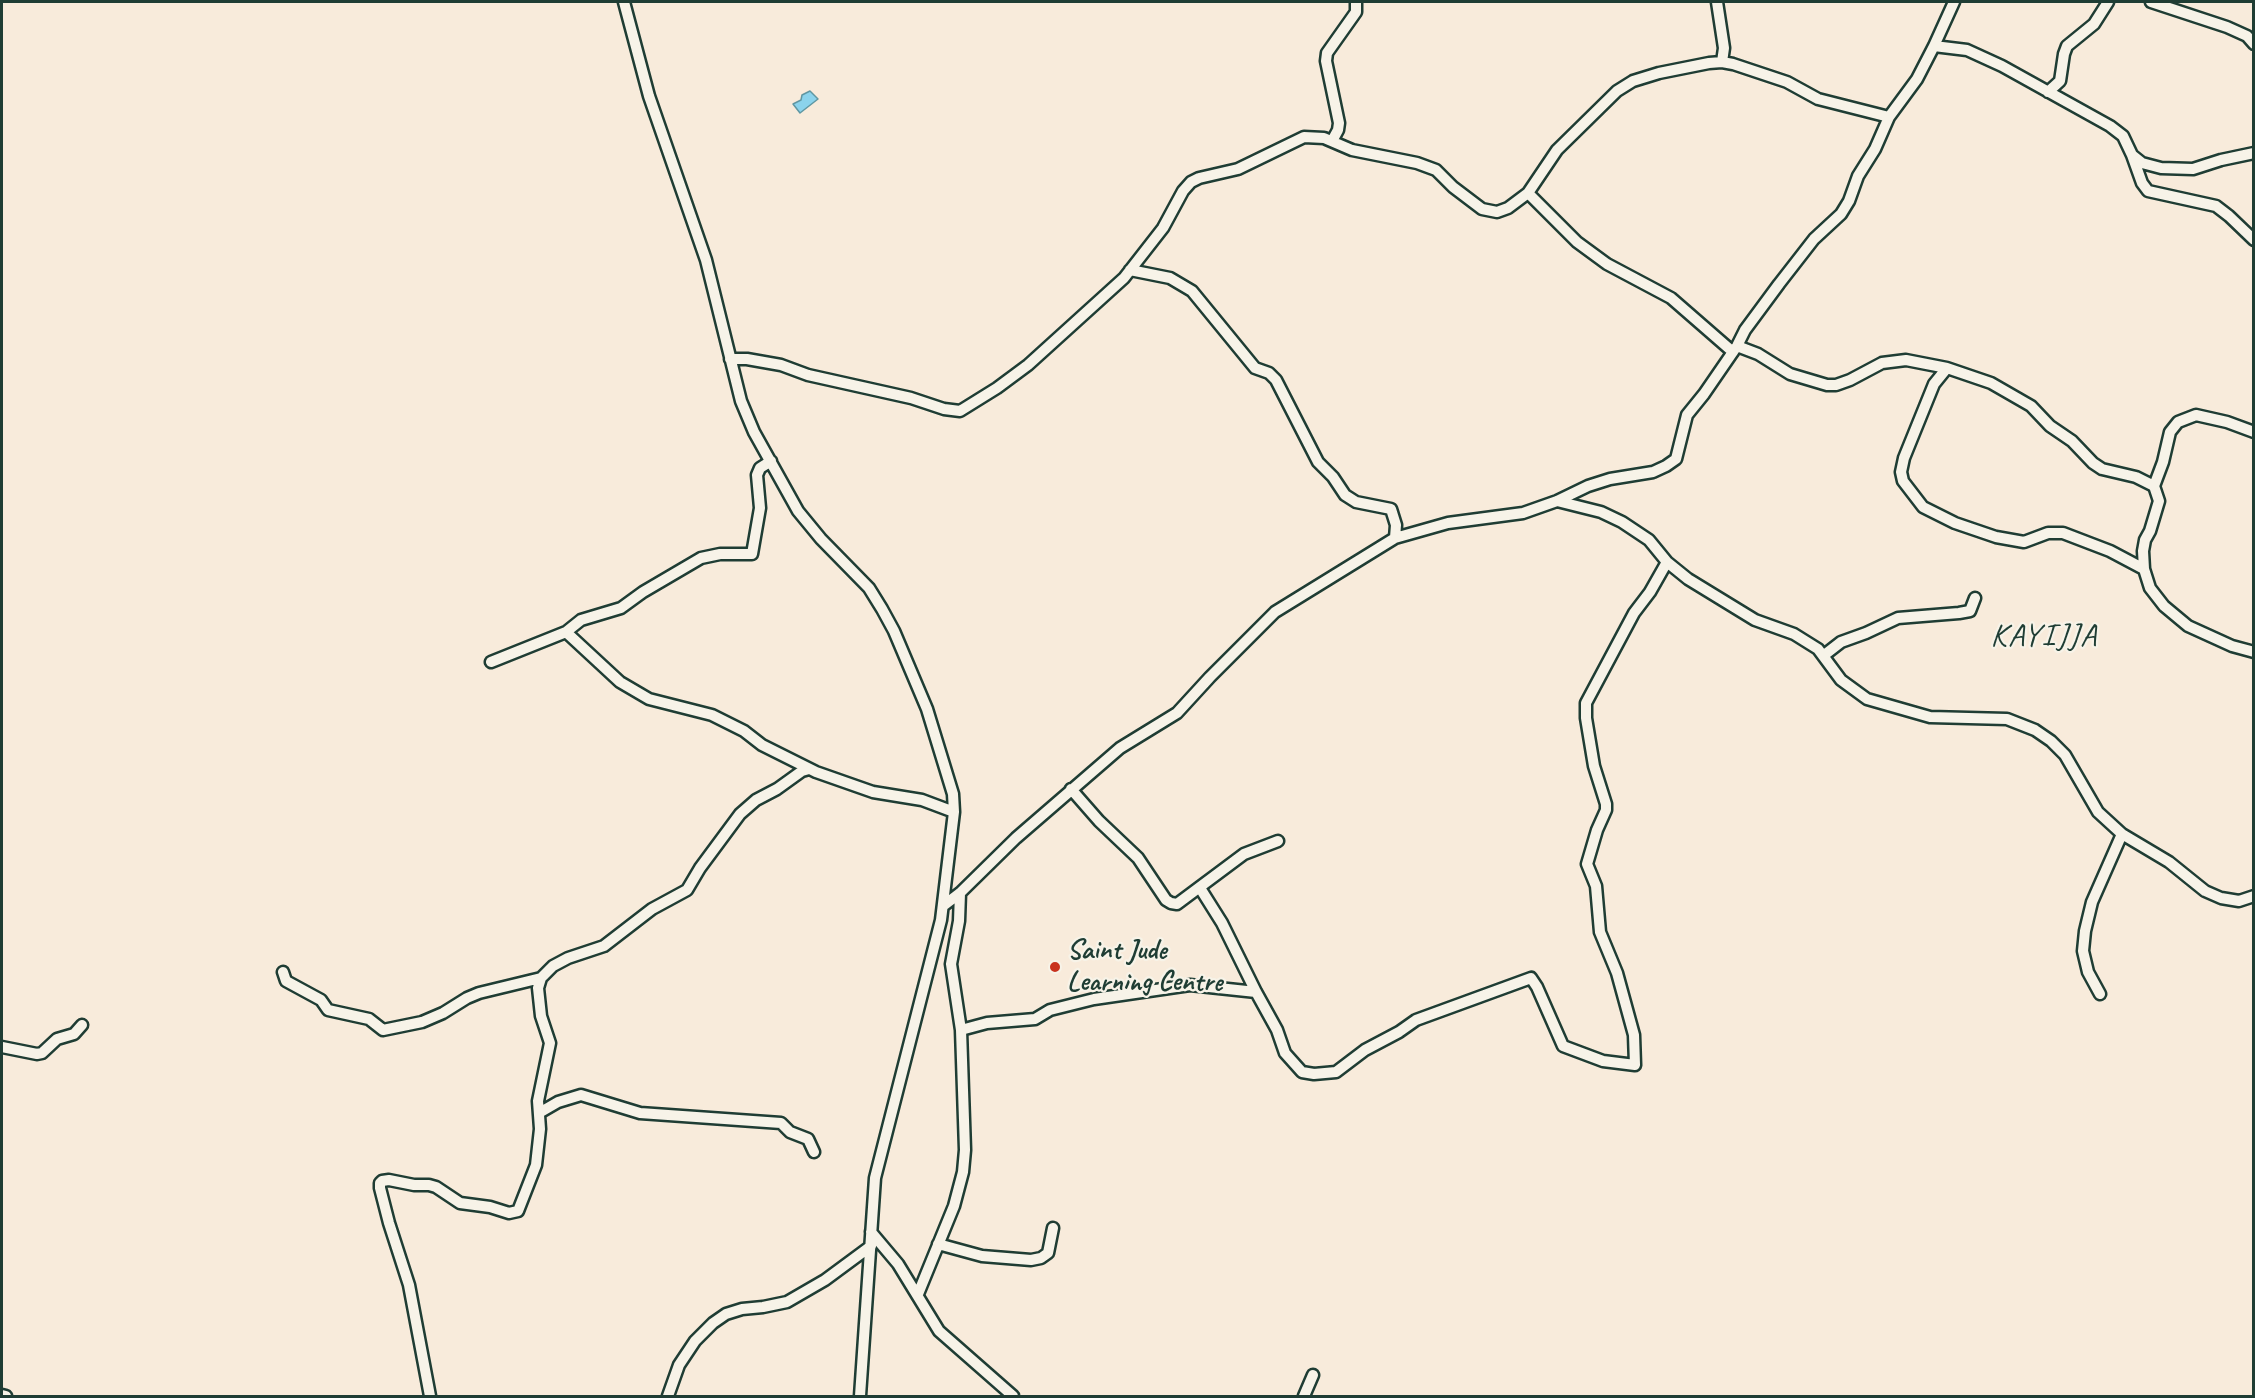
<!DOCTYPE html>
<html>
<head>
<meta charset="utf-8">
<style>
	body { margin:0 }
	#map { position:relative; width:2255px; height:1398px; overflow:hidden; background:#f8ebdb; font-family:Caveat,sans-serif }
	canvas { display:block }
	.frame { position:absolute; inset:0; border:3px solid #1f3d34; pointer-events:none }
</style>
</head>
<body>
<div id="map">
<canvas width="2255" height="1398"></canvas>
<div class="frame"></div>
</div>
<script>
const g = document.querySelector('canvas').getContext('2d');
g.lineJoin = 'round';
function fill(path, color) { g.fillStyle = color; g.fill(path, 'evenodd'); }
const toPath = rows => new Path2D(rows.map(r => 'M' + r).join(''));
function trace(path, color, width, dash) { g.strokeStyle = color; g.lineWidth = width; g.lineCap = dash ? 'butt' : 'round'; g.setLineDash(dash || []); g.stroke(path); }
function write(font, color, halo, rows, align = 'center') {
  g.font = font + ' Caveat,sans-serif'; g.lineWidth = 4.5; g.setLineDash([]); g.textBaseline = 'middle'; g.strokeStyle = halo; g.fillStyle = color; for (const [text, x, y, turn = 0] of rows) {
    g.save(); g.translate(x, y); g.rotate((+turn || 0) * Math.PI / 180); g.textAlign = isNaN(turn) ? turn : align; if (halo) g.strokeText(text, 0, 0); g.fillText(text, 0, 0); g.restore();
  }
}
const water = toPath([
	[810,91,818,99,800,113,793,104,801,100,802,95,810,91]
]);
fill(water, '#8bd3ec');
trace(water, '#6097a2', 1.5);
const minor = toPath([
	[624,2,649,96,706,260,741,401,754,432,798,511,821,539,869,588,882,609,894,631,927,709,953,794,954,812,941,920,875,1178,860,1396],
	[1717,2,1724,48,1722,62],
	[2151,2,2227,27,2247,36,2254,44],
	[1934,46,1967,50,2002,66,2110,126,2123,136,2132,155,2142,163,2161,168,2193,169,2221,160,2254,153],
	[2048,92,2060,81,2064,54,2067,46,2094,24,2108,2],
	[1332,141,1338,130,1339,123,1326,61,1327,53,1356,12,1356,2],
	[2132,155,2142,183,2148,191,2216,206,2229,216,2254,240],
	[1528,193,1577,242,1607,264,1671,298,1733,352],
	[1130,270,1170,278,1192,291,1255,368,1269,373,1276,380,1318,462,1333,477,1345,495,1356,502,1391,509,1396,525,1395,538],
	[1737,346,1758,354,1790,374,1827,385,1836,385,1850,380,1882,363,1906,360,1947,368,1991,383,2031,406,2050,426,2072,441,2093,463,2102,469,2136,477,2154,486,2159,501,2150,531,2145,540,2143,551,2144,569,2150,588,2164,606,2188,626,2232,646,2254,652],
	[730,359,747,359,781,365,808,375,911,398,944,409,960,411,997,388,1028,365,1124,278,1163,228,1183,191,1191,182,1199,178,1238,169,1304,137,1324,138,1352,150,1417,163,1436,170,1453,187,1482,209,1497,212,1508,208,1528,193,1557,150,1617,91,1633,81,1659,73,1709,63,1722,62,1733,64,1787,82,1818,99,1889,117],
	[1947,368,1934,384,1904,458,1901,472,1903,481,1923,507,1955,523,1996,537,2024,542,2048,533,2063,533,2110,551,2144,569],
	[2154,486,2163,462,2170,432,2178,422,2196,415,2227,422,2254,432],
	[1557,501,1601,512,1622,522,1649,540,1667,562,1688,579,1755,620,1794,634,1818,649,1841,680,1867,699,1930,717,2007,719,2035,730,2051,741,2065,755,2098,812,2122,834,2169,862,2205,891,2221,898,2239,901,2254,896],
	[566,632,581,620,621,608,643,592,701,558,720,554,752,554,760,508,757,475,760,468,771,461],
	[1823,656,1841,642,1866,633,1898,618,1959,613,1970,611,1975,598],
	[491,662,566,632,620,682,649,699,712,715,744,731,762,745,816,772,873,792,922,800,954,812],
	[1071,789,1099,821,1138,858,1166,900,1171,903,1177,904,1244,854,1278,841],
	[1200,888,1222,923,1256,992,1277,1030,1285,1053,1302,1072,1314,1074,1336,1072,1365,1050,1399,1032,1416,1020,1531,978,1537,987,1563,1046,1603,1061,1635,1065,1634,1035,1617,973,1600,932,1596,886,1587,864,1597,830,1606,810,1606,804,1594,766,1586,718,1586,703,1634,613,1650,592,1667,562],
	[943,906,960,893,1016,838,1120,748,1177,713,1210,677,1275,612,1395,538,1448,523,1523,513,1557,501,1588,486,1610,479,1653,472,1666,466,1676,459,1687,415,1704,394,1737,346,1745,330,1779,284,1814,239,1841,214,1849,201,1858,176,1875,149,1889,117,1917,79,1934,46,1954,2],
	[283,972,286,981,321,1000,328,1010,369,1019,383,1030,422,1022,443,1013,467,998,479,993,541,978],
	[2100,994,2088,972,2083,951,2085,931,2092,902,2122,834],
	[961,1030,987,1023,1035,1019,1050,1010,1094,999,1190,985,1256,992],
	[2,1047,37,1054,42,1053,57,1039,74,1034,82,1025],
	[539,1113,558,1102,581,1095,640,1113,781,1123,790,1132,808,1139,814,1152],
	[871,1232,898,1264,939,1331,1013,1396],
	[938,1244,982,1256,1031,1260,1041,1258,1048,1253,1053,1228],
	[918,1294,954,1206,963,1172,965,1150,961,1030,951,964,959,921,960,893],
	[2,1395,6,1396],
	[430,1396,409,1285,389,1223,380,1188,380,1183,382,1181,389,1180,414,1185,429,1185,436,1187,460,1203,490,1207,509,1213,518,1211,536,1165,540,1129,538,1101,550,1043,541,1016,538,988,541,978,553,966,568,958,604,946,652,909,687,890,700,868,740,814,756,800,777,789,802,771,809,769],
	[668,1396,679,1365,695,1341,713,1323,726,1314,742,1309,763,1307,787,1302,825,1280,871,1246],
	[1304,1396,1313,1375]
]);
trace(minor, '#1f3d34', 15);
trace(minor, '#f7f3e8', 10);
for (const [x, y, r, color] of [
	[1055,967,6,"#c8321e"]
]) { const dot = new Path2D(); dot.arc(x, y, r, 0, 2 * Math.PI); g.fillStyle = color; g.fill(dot); trace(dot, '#f7f3e8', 2); }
write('bold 28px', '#1f3d34', '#f7f3e8', [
	["Saint Jude",1067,951],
	["Learning Centre",1067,983]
], 'left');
g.letterSpacing = '1.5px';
write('32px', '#1f3d34', '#f7f3e8', [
	["KAYIJJA",2044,637]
]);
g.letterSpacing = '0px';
</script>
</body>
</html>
